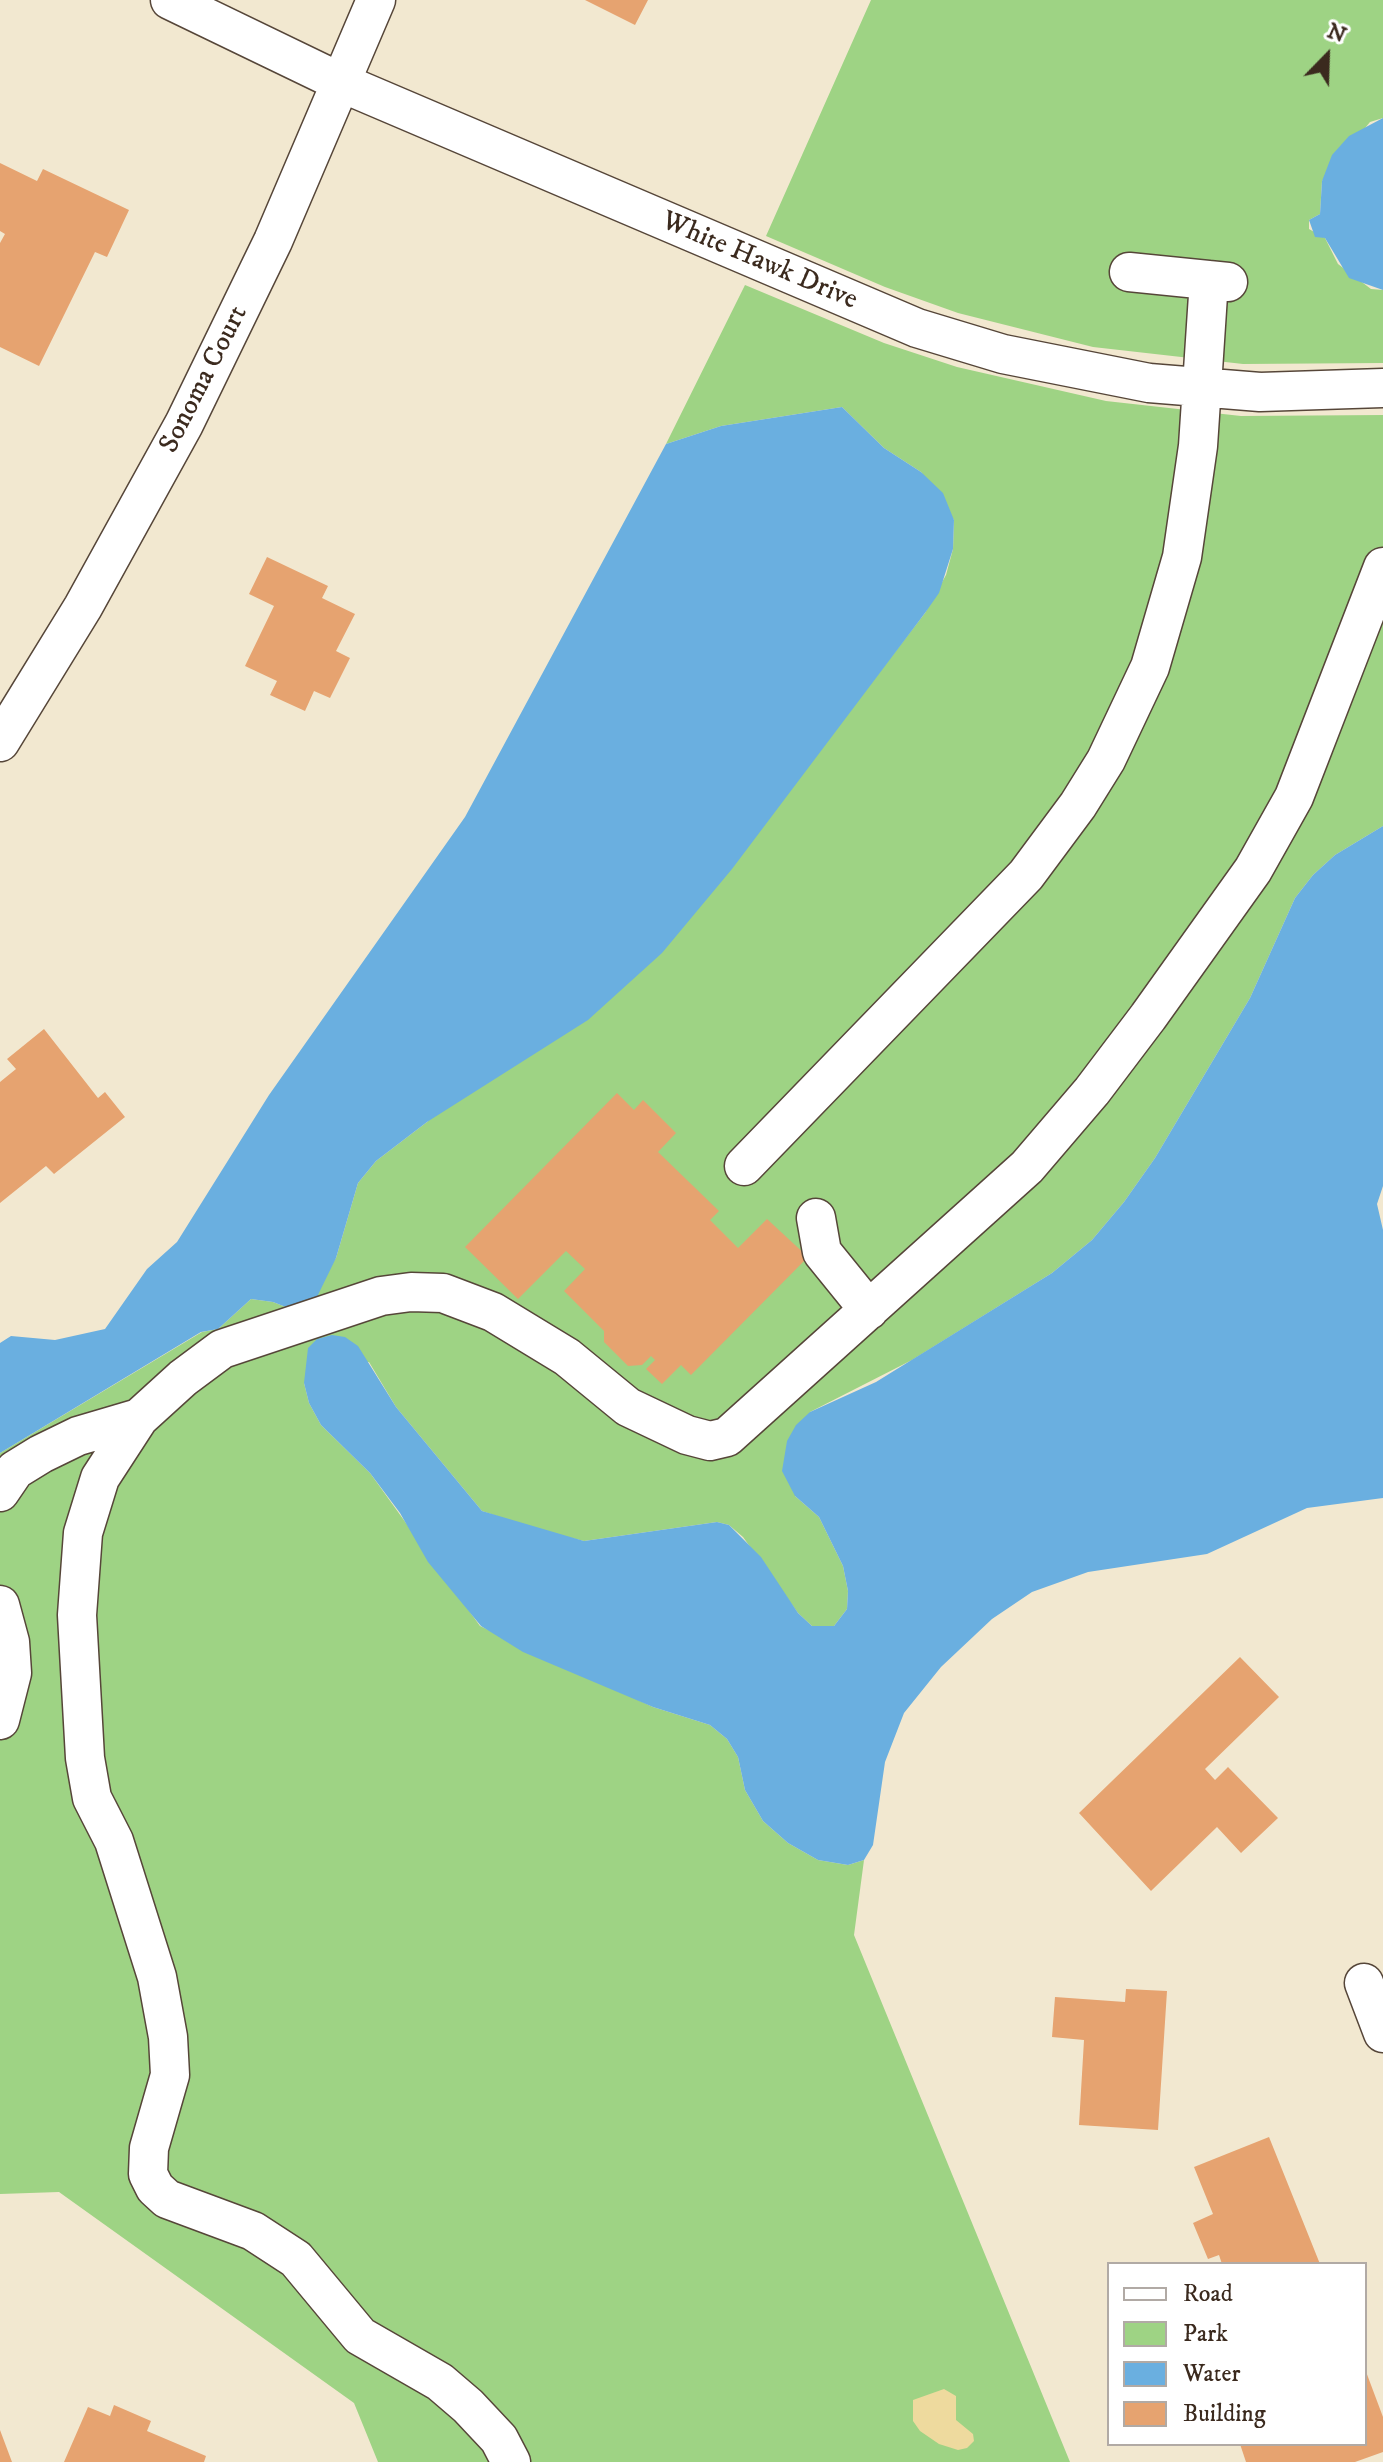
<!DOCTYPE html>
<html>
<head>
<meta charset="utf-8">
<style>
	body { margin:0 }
	#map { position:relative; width:1383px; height:2462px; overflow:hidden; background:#f2e8d0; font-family:"IM FELL DW Pica",serif }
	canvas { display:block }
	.legend { position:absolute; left:1107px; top:2262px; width:260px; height:184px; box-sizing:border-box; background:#fff; border:2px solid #b1aaa5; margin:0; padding:10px 14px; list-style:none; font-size:24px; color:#3b2a1e }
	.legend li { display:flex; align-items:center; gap:16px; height:40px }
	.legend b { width:40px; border:2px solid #b1aaa5 }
	.north { position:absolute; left:1287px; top:16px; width:80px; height:80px; -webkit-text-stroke:6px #fff; paint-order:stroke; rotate:23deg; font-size:22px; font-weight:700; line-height:32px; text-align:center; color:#3b2a1e }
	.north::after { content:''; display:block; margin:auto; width:28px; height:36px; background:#3b2a1e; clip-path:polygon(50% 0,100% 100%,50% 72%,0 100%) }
</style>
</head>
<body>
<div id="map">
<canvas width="1383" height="2462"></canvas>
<ul class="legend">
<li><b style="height:10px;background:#fff"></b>Road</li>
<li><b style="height:22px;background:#9ed384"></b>Park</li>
<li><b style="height:22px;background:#6aafe0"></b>Water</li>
<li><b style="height:22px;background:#e6a370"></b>Building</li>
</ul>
<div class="north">N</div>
</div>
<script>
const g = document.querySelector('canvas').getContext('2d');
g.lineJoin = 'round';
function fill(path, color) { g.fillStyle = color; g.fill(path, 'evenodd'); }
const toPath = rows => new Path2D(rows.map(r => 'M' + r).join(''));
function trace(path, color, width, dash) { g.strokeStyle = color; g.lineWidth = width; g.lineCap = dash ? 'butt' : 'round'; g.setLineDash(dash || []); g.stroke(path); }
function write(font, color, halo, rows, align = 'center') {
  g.font = font + ' "IM FELL DW Pica",serif'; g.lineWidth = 7; g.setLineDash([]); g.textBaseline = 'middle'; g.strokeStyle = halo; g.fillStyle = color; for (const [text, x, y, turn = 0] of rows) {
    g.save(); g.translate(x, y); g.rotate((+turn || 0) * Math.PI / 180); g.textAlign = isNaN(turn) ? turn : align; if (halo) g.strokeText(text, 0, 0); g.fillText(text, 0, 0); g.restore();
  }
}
fill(toPath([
	[871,0,1383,0,1383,118,1370,122,1322,181,1320,214,1309,220,1309,229,1325,238,1338,264,1371,289,1383,290,1383,363,1243,364,1093,347,958,313,885,287,766,236],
	[745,285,884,343,957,367,1106,401,1241,416,1383,415,1383,826,1335,855,1313,875,1295,898,1250,998,1155,1158,1124,1202,1092,1240,1052,1273,912,1360,810,1412,795,1496,819,1517,843,1566,848,1591,847,1609,834,1626,812,1626,798,1613,743,1537,729,1525,717,1522,584,1541,538,1530,482,1511,396,1407,369,1362,304,1383,309,1403,321,1425,370,1473,480,1626,653,1707,710,1725,727,1739,738,1757,745,1790,763,1821,788,1843,818,1860,848,1865,864,1860,854,1935,1070,2462,378,2462,354,2403,59,2192,0,2194,0,1453,202,1332,218,1329,251,1299,273,1302,296,1311,336,1258,358,1183,376,1161,427,1122,837,727,925,613,946,575,953,549,954,520,921,472,884,448,842,407,721,426,666,444]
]), '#9ed384');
fill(toPath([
	[944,2389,956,2396,956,2420,973,2434,974,2441,967,2448,958,2450,939,2444,920,2431,913,2421,913,2400]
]), '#eeda9e');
fill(toPath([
	[1383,118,1383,290,1349,278,1325,238,1315,237,1309,220,1320,214,1322,181,1332,155,1349,136],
	[842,407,884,448,921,472,943,493,954,520,953,549,939,593,925,613,732,869,662,953,588,1020,427,1122,376,1161,358,1183,336,1258,316,1299,296,1311,273,1302,251,1299,218,1329,201,1332,0,1453,0,1343,11,1336,55,1340,105,1329,147,1269,177,1242,269,1095,465,817,666,444,721,426],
	[1383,826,1383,1186,1377,1204,1383,1230,1383,1498,1307,1508,1207,1554,1088,1572,1032,1592,992,1619,941,1667,904,1713,885,1762,873,1845,864,1860,848,1865,818,1860,788,1843,763,1821,745,1790,738,1757,727,1739,710,1725,653,1707,523,1652,481,1626,428,1562,400,1513,370,1473,321,1425,309,1403,304,1383,308,1348,317,1339,332,1335,345,1337,358,1346,396,1407,482,1511,584,1541,717,1522,729,1525,761,1557,798,1613,812,1626,834,1626,847,1609,848,1591,843,1566,819,1517,795,1496,782,1471,787,1441,796,1425,810,1412,876,1382,1052,1273,1092,1240,1124,1202,1155,1158,1250,998,1295,898,1313,875,1335,855]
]), '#6aafe0');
fill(toPath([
	[585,0,648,0,635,25],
	[0,163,37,181,43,169,129,210,107,257,95,252,39,366,0,347,0,243,5,234,0,231],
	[267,557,328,586,322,598,355,614,336,651,350,658,330,698,314,691,305,711,270,695,277,681,245,666,274,606,249,594],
	[44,1029,98,1098,105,1092,125,1117,54,1174,46,1166,0,1203,0,1082,16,1069,7,1059],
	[617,1093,634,1110,643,1100,676,1133,658,1152,719,1211,710,1220,738,1248,767,1219,808,1257,691,1375,681,1365,662,1384,646,1369,655,1360,651,1356,642,1365,628,1366,604,1342,604,1331,564,1291,585,1269,566,1251,518,1299,465,1247],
	[1240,1657,1279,1697,1205,1769,1215,1780,1228,1767,1278,1818,1241,1853,1217,1827,1151,1891,1079,1813],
	[1126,1989,1167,1991,1158,2130,1079,2125,1084,2040,1052,2037,1055,1997,1125,2002],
	[1269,2137,1320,2264,1222,2264,1219,2255,1208,2259,1193,2223,1213,2214,1194,2167],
	[1365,2369,1383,2417,1383,2452,1355,2462,1246,2462,1240,2444,1365,2444],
	[114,2405,151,2421,147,2431,206,2456,204,2462,64,2462,88,2407,110,2416],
	[0,2430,12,2462,0,2462]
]), '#e6a370');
const minor = toPath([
	[170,0,342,83,917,328,1003,354,1149,383,1260,392,1383,388],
	[1129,272,1228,282],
	[0,742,83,607,184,424,273,241,376,0],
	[744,1166,1026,875,1078,805,1106,760,1150,667,1182,557,1198,446,1209,280],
	[816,1218,822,1252,869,1310],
	[0,1492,15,1470,41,1454,78,1436,139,1418],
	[0,1605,10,1642,12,1673,0,1720],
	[1364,1983,1383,2033],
	[511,2462,499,2439,468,2406,440,2382,360,2336,296,2259,253,2231,167,2199,155,2188,148,2174,149,2148,170,2075,168,2037,157,1977,114,1841,92,1798,85,1758,77,1615,83,1533,100,1478,139,1418,183,1378,222,1349,381,1296,411,1292,443,1293,493,1312,567,1357,628,1407,687,1435,710,1441,727,1437,1027,1167,1092,1091,1148,1017,1253,870,1294,797,1383,567]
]);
trace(minor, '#564639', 41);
trace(minor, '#fff', 38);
write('28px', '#3b2a1e', '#fff', [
	["White Hawk Drive",759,262,23],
	["Sonoma Court",205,380,-63]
]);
</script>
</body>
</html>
